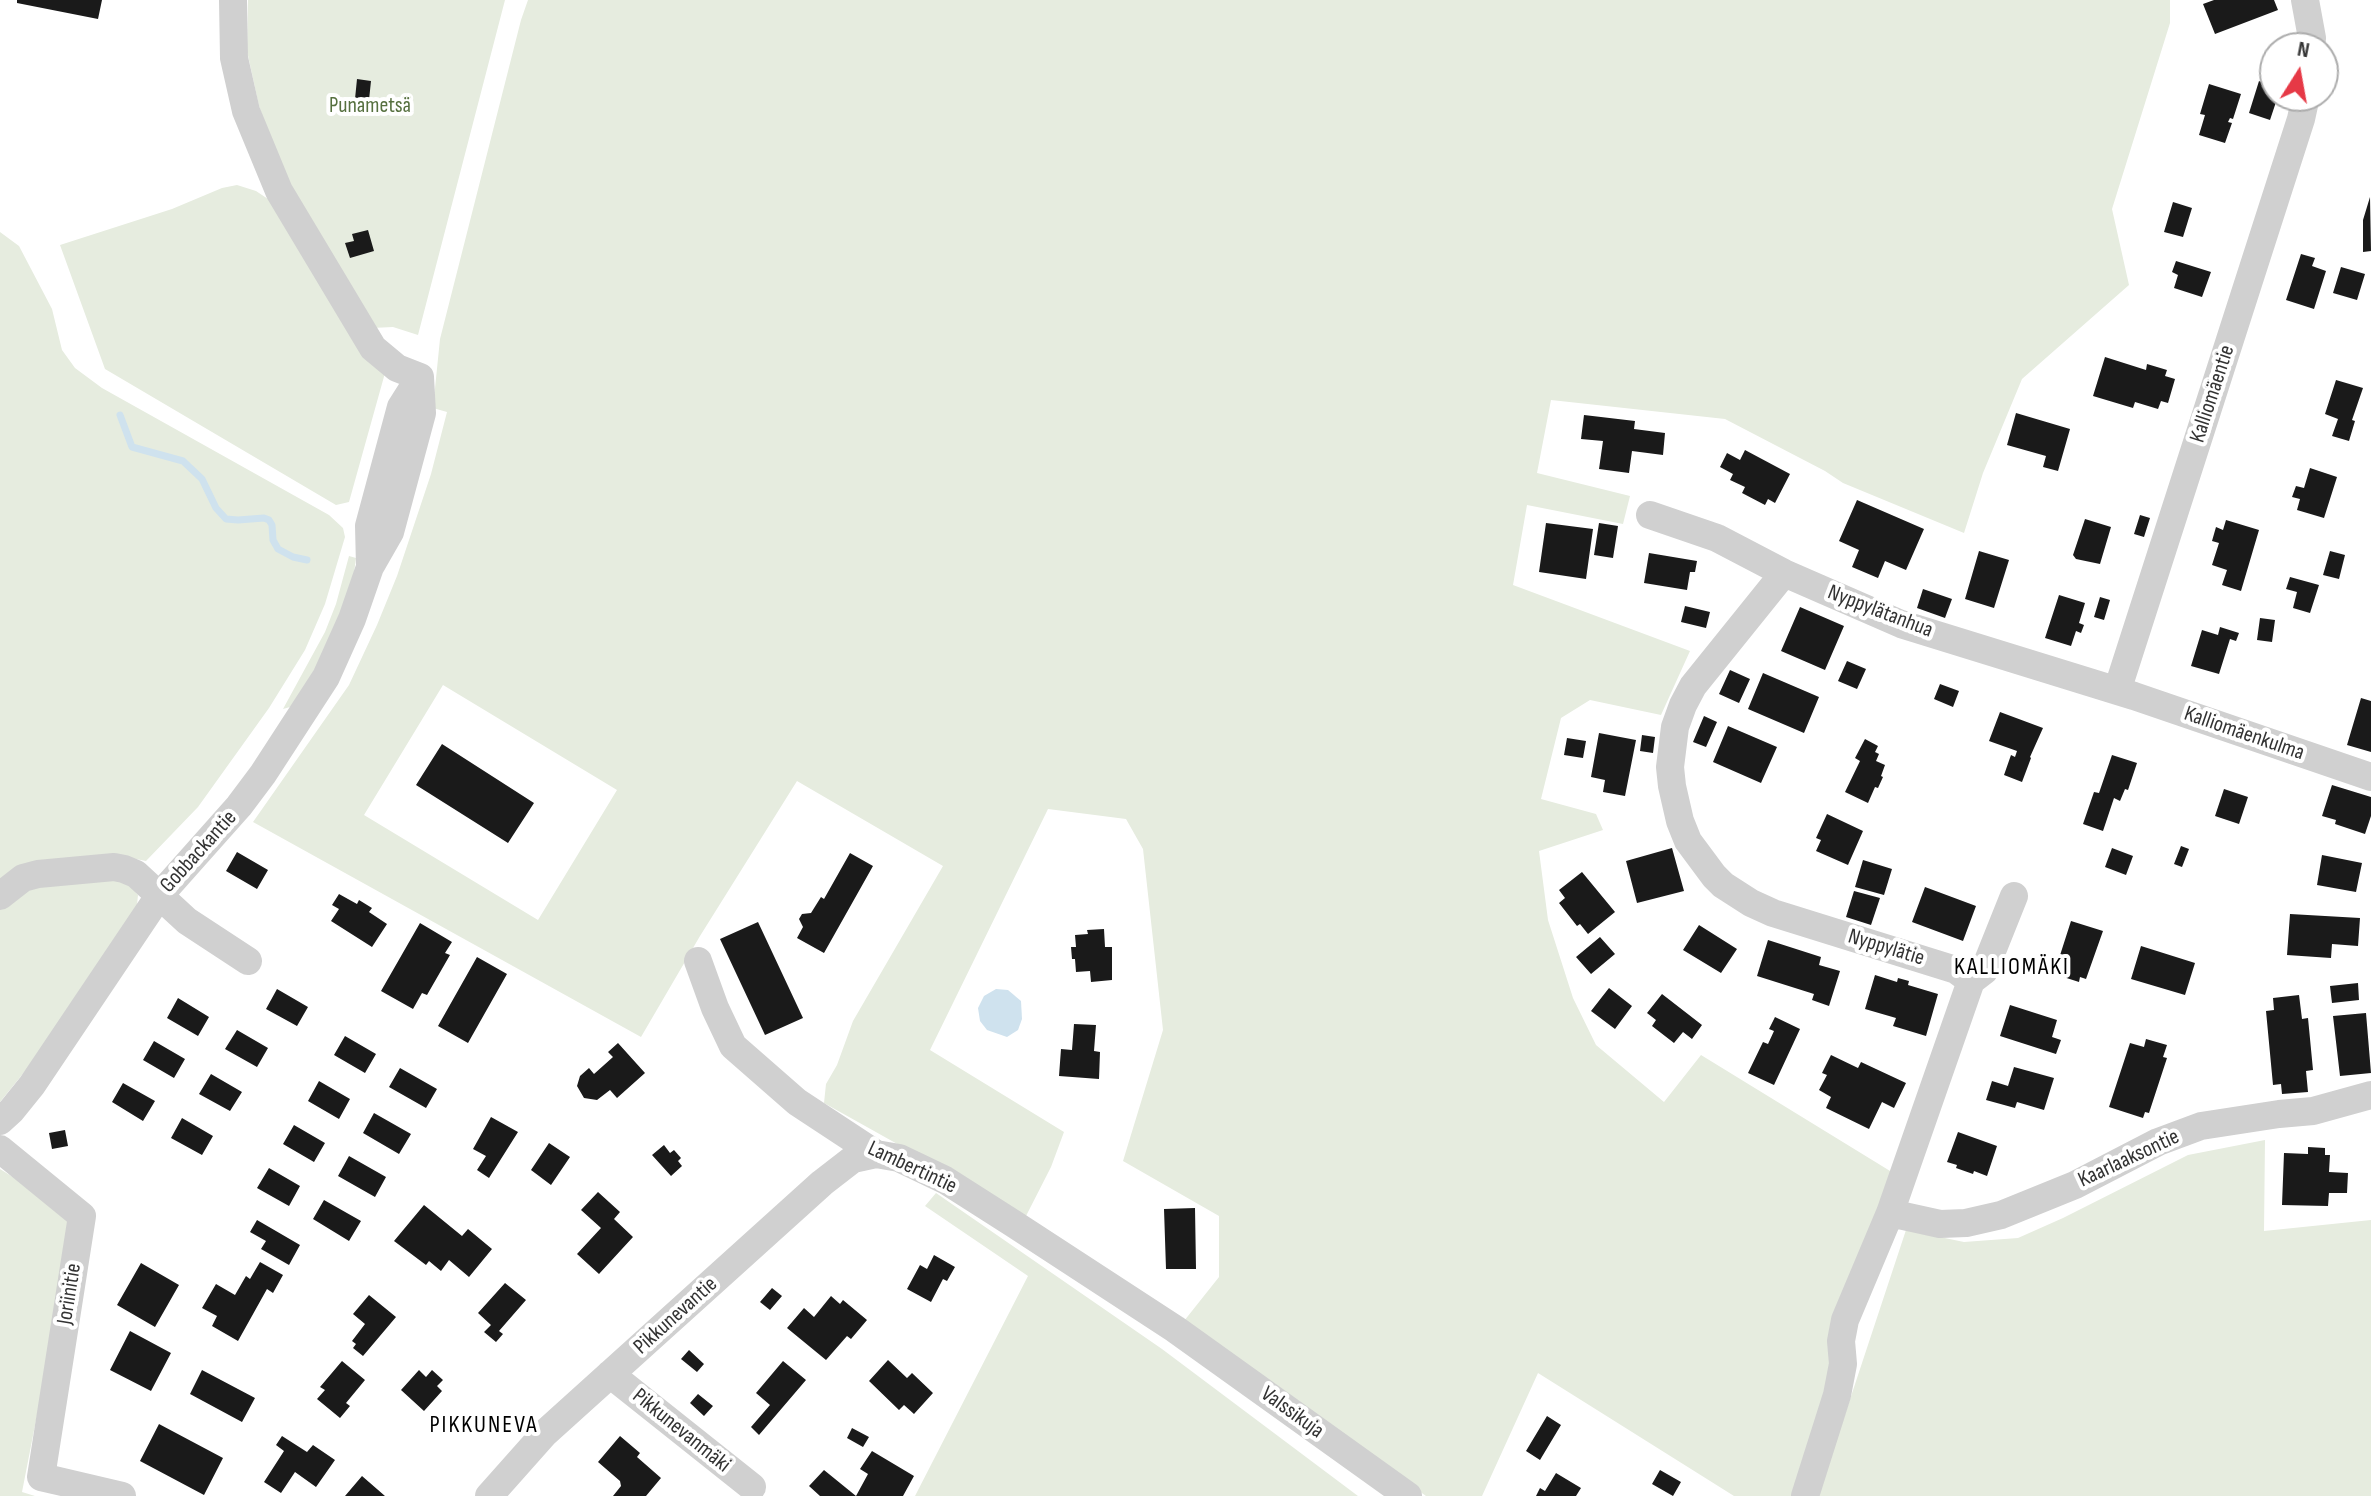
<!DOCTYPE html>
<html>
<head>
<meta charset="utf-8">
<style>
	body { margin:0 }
	#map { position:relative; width:2371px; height:1496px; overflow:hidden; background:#fff; font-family:"Sofia Sans Condensed",sans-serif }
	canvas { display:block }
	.north { position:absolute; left:2259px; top:32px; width:80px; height:80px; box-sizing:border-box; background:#fff; border:2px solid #adadad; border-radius:50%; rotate:11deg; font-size:22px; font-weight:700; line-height:32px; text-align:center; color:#333 }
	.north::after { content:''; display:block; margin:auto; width:28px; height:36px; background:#e63946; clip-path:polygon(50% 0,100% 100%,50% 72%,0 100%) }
</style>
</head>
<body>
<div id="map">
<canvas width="2371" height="1496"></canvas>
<div class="north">N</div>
</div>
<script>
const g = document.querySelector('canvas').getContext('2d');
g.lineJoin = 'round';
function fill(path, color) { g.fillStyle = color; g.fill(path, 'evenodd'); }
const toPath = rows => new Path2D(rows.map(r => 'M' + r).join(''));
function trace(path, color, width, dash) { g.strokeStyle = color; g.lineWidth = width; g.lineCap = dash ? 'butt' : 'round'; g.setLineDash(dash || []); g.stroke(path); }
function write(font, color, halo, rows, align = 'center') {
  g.font = font + ' "Sofia Sans Condensed",sans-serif'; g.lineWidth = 8; g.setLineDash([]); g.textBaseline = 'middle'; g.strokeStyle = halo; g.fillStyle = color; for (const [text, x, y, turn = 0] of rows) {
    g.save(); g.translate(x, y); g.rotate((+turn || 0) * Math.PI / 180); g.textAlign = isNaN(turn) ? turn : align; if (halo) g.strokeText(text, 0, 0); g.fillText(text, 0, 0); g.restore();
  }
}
fill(toPath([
	[248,0,505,0,418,335,393,327,372,328,290,197,259,106,247,51],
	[528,0,2170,0,2170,23,2112,209,2129,285,2022,379,1983,473,1964,533,1843,483,1825,471,1725,419,1551,400,1537,473,1630,496,1623,524,1527,505,1513,585,1690,651,1661,715,1590,700,1561,718,1541,799,1596,814,1603,830,1539,851,1548,920,1573,998,1596,1045,1664,1102,1701,1055,1895,1174,1835,1357,1795,1496,1734,1496,1538,1373,1482,1496,1426,1496,1184,1321,1219,1277,1219,1216,1123,1161,1163,1030,1143,849,1126,819,1048,809,930,1050,1064,1132,1051,1167,1026,1216,824,1103,826,1084,837,1065,853,1021,943,866,797,781,700,936,641,1037,253,822,349,685,377,625,397,576,431,474,447,412,433,408,440,339,521,20],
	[443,685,617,790,538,920,364,815],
	[237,185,256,191,277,205,385,373,349,502,336,505,105,369,60,245,172,209,222,188],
	[0,232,19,246,52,309,62,350,75,368,102,388,329,515,343,528,345,537,325,604,305,650,269,708,198,807,146,861,126,857,0,881],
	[349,556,356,558,352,588,345,609,297,705,283,709,325,632,336,604],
	[123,878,138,895,137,905,43,1049,0,1102,0,908,25,887],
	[2265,1140,2264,1231,2371,1220,2371,1496,1818,1496,1906,1230,1964,1242,2018,1238,2063,1218,2188,1155],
	[0,1169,40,1194,75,1220,22,1492,35,1496,0,1496],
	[936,1193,1162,1349,1358,1496,915,1496,1028,1276,925,1206]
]), '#e6ecdf');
fill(toPath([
	[996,989,1008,990,1021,1001,1022,1019,1018,1030,1007,1037,987,1030,980,1021,978,1008,984,996]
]), '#cfe2ee');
trace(toPath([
	[120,415,132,447,183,461,202,479,216,508,226,519,238,520,264,518,269,520,272,525,273,540,278,549,293,557,307,560]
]), '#cfe2ee', 7);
fill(toPath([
	[17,0,102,0,98,19,17,3],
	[2214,0,2274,0,2278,10,2215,34,2203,4],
	[357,79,371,81,369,100,355,99],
	[2259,81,2275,87,2275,96,2278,96,2270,120,2249,113],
	[2209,84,2241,94,2233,119,2230,118,2228,122,2232,123,2225,143,2199,135,2205,115,2200,114],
	[2370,197,2371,251,2363,252,2363,220],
	[2173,202,2192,208,2183,237,2164,232],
	[368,230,374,251,350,258,345,243,354,241,352,234],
	[2301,254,2315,258,2312,266,2326,271,2314,309,2286,300],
	[2176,261,2211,272,2202,297,2174,288,2178,275,2172,272],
	[2341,267,2365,274,2357,300,2333,293],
	[2105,357,2146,370,2147,364,2167,370,2165,376,2175,379,2168,403,2161,401,2158,409,2135,402,2133,408,2093,396],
	[2336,380,2363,388,2352,420,2355,421,2349,441,2332,436,2338,419,2325,414],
	[2016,413,2070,429,2058,471,2043,467,2046,456,2007,445],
	[1584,415,1635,421,1634,429,1665,433,1663,455,1632,451,1629,473,1599,469,1603,441,1581,439],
	[1745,450,1790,474,1775,503,1768,499,1765,505,1742,493,1745,487,1730,480,1733,474,1720,467,1727,453,1740,460],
	[2310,468,2337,477,2324,518,2297,510,2300,499,2292,497,2296,486,2304,488],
	[1857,500,1924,529,1906,570,1885,561,1878,578,1852,567,1859,550,1839,541],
	[2140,515,2150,518,2144,537,2134,534],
	[2085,519,2111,527,2100,564,2076,559,2073,555],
	[2226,520,2259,530,2241,591,2222,585,2227,570,2212,565,2219,543,2212,541,2216,527,2223,530],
	[1546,523,1593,529,1586,579,1539,572],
	[1599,523,1618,526,1613,558,1594,555],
	[1979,551,2009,560,1994,608,1965,599],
	[2330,551,2345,555,2339,579,2323,575],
	[1649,553,1697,561,1695,572,1690,572,1687,590,1644,583],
	[2290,577,2319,585,2310,613,2293,608,2297,592,2286,589],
	[1923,589,1952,599,1945,618,1917,608],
	[2059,595,2085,603,2079,623,2084,625,2081,633,2076,631,2071,646,2045,638],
	[2100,597,2110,600,2104,620,2094,617],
	[1685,606,1710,612,1706,628,1681,622],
	[1800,607,1844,626,1825,670,1781,651],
	[2260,618,2275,620,2272,642,2257,640],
	[2220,627,2239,633,2236,641,2230,639,2219,674,2191,666,2202,630,2218,635],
	[1847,661,1866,669,1857,689,1838,681],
	[1730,670,1750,679,1739,703,1719,694],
	[1763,673,1819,697,1804,733,1748,709],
	[1940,684,1959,691,1953,707,1934,699],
	[2361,698,2371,701,2371,752,2347,745],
	[2000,712,2043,728,2030,757,2031,758,2022,782,2004,775,2011,755,2015,757,2017,751,1989,741],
	[1704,716,1717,722,1706,747,1693,742],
	[1728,726,1777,747,1761,783,1713,762],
	[1599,733,1636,740,1625,796,1603,792,1605,780,1591,777],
	[1642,735,1655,737,1653,753,1640,751],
	[1567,738,1586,741,1583,758,1564,755],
	[1865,739,1878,746,1875,752,1879,754,1876,761,1885,765,1881,776,1883,777,1878,788,1875,787,1868,803,1845,792,1860,761,1855,758],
	[442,744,534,803,508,843,416,785],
	[2112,755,2137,763,2128,790,2125,789,2120,801,2114,798,2103,831,2083,824,2094,792,2099,793],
	[2332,785,2371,797,2371,816,2365,834,2335,824,2336,820,2322,816],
	[2224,789,2248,797,2239,824,2215,816],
	[1827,814,1863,831,1848,865,1816,851,1821,840,1816,838],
	[2181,846,2189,849,2182,867,2174,864],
	[1672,848,1684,891,1637,903,1626,861],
	[2112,848,2133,856,2126,875,2105,867],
	[237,852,268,870,257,889,226,871],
	[850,853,873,866,824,953,797,938,803,927,799,919,802,914,811,913,821,897,824,899],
	[2322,855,2362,863,2356,892,2317,885],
	[1863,860,1892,869,1884,895,1855,887],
	[1582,872,1615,912,1588,934,1580,924,1577,926,1559,903,1565,898,1559,890],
	[1925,887,1976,906,1963,941,1912,922],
	[1854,891,1880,898,1871,925,1846,917],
	[339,894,357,904,359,900,372,908,369,912,387,924,372,947,331,921,339,909,332,905],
	[2290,914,2360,918,2358,946,2332,944,2331,958,2287,955],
	[2071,921,2103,931,2086,979,2080,977,2079,982,2054,974],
	[758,922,803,1018,765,1035,720,939],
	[420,923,452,942,445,953,450,955,427,995,422,993,413,1009,381,991],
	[1699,925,1737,949,1721,973,1683,950],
	[1104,929,1105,947,1112,947,1112,980,1091,982,1090,971,1076,972,1075,959,1072,959,1071,947,1076,947,1075,935,1088,934,1087,930],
	[1600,937,1615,954,1591,974,1576,957],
	[1768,940,1821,957,1819,965,1840,971,1829,1006,1812,1000,1814,994,1757,976],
	[2141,946,2195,963,2185,995,2131,979],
	[477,957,507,974,468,1043,438,1026],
	[1875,975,1897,982,1898,978,1909,981,1908,985,1938,994,1926,1036,1893,1026,1896,1018,1865,1009],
	[2358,983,2359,1000,2332,1003,2330,986],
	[1609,988,1632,1006,1615,1029,1591,1011],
	[277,989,308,1007,297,1026,266,1009],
	[1662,994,1702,1025,1692,1039,1683,1032,1674,1043,1652,1026,1656,1020,1647,1013],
	[2299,995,2302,1019,2308,1018,2313,1070,2306,1071,2308,1092,2282,1094,2281,1084,2273,1085,2266,1011,2274,1010,2273,998],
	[178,998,209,1017,198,1036,167,1018],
	[2010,1005,2057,1020,2052,1037,2061,1040,2056,1054,2000,1036],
	[2366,1013,2371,1073,2340,1076,2333,1016],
	[1775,1017,1800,1029,1774,1085,1748,1073,1763,1042,1768,1044,1774,1031,1769,1029],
	[1074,1024,1096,1025,1094,1051,1100,1052,1099,1079,1059,1076,1061,1049,1072,1050],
	[237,1030,268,1048,257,1067,225,1049],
	[345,1036,376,1054,365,1073,334,1055],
	[2146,1039,2167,1045,2163,1057,2167,1058,2149,1113,2145,1112,2143,1118,2109,1107,2130,1043,2144,1047],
	[154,1041,185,1059,174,1078,143,1060],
	[618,1043,645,1073,617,1098,610,1090,597,1100,584,1098,577,1086,580,1076,589,1068,594,1074,613,1057,608,1052],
	[1831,1055,1858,1068,1861,1062,1906,1083,1894,1108,1882,1102,1869,1129,1826,1108,1831,1097,1819,1090,1827,1075,1822,1073],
	[2014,1067,2054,1078,2044,1110,2017,1102,2015,1108,1986,1100,1992,1081,2008,1086],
	[400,1068,437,1089,426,1108,389,1087],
	[211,1074,242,1092,230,1111,199,1094],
	[319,1081,350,1099,339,1119,308,1101],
	[123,1083,155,1101,143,1121,112,1102],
	[374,1113,411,1134,399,1154,363,1133],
	[491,1117,518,1132,489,1178,477,1170,486,1156,473,1149],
	[182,1118,213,1136,202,1155,171,1138],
	[294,1125,325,1143,314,1162,283,1144],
	[65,1130,68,1146,52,1149,49,1133],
	[1958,1132,1997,1146,1987,1176,1974,1171,1973,1174,1956,1168,1957,1165,1947,1162],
	[549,1143,570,1157,551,1185,531,1170],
	[664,1145,670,1153,674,1150,681,1158,678,1161,682,1166,671,1176,652,1155],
	[2308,1147,2325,1148,2325,1155,2330,1155,2329,1172,2348,1173,2347,1193,2329,1193,2328,1206,2282,1205,2284,1153,2308,1154],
	[349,1156,386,1177,375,1197,338,1176],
	[269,1168,300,1186,289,1206,257,1188],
	[598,1192,620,1212,614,1219,633,1237,599,1274,577,1254,601,1228,581,1210],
	[324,1200,361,1221,349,1241,313,1219],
	[424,1205,462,1236,468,1229,492,1249,469,1277,449,1260,441,1271,429,1261,426,1265,394,1241],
	[1195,1208,1196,1269,1166,1269,1164,1209],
	[257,1220,300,1245,289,1265,261,1249,266,1241,250,1232],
	[934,1255,955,1267,947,1281,943,1279,931,1302,907,1289,920,1265,927,1269],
	[260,1262,283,1275,273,1293,267,1289,238,1341,212,1326,217,1316,202,1308,216,1284,235,1295,246,1276,250,1279],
	[141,1263,179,1285,155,1327,117,1305],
	[505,1283,526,1300,499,1331,503,1334,496,1342,484,1332,491,1325,478,1313],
	[772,1288,782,1296,770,1310,760,1302],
	[369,1295,396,1317,363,1356,353,1348,356,1344,352,1341,365,1324,353,1314],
	[831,1296,840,1304,843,1300,867,1320,851,1339,847,1336,826,1360,787,1328,804,1308,814,1317],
	[130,1331,171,1353,151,1391,110,1370],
	[689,1350,704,1364,697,1372,681,1359],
	[888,1360,907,1378,912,1373,933,1393,914,1414,904,1405,899,1410,869,1381],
	[342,1361,365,1380,346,1403,350,1406,340,1418,317,1399,325,1390,320,1387],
	[783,1361,806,1380,759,1435,751,1427,770,1405,756,1393],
	[202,1370,255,1398,242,1422,190,1394],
	[419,1370,426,1377,432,1370,443,1380,437,1386,442,1391,424,1411,401,1390],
	[698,1394,713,1406,704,1416,690,1403],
	[1547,1416,1561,1425,1540,1460,1526,1451],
	[159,1424,223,1458,204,1495,140,1461],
	[852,1428,869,1437,863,1447,847,1438],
	[282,1436,307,1452,313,1445,335,1460,316,1487,295,1472,281,1493,264,1482,284,1451,276,1445],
	[620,1436,640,1453,637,1457,661,1478,646,1496,613,1496,621,1486,620,1481,598,1462],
	[872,1451,914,1476,903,1496,856,1496,868,1474,860,1469],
	[824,1470,856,1496,820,1496,809,1486],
	[1660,1470,1681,1482,1673,1496,1652,1484],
	[1556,1473,1581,1488,1576,1496,1536,1496,1540,1488,1545,1491],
	[362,1476,385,1496,345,1496]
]), '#1a1a1a');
trace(toPath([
	[233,0,234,58,246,111,279,191,373,348,397,368,420,377],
	[2305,0,2312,38,2311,48],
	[1650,515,1717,538,1784,573,1901,624,2134,696,2371,777],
	[370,566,369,526,401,407,420,377],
	[1784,573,1693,686,1683,705,1675,727,1670,767,1672,786,1680,821,1688,841,1714,876,1723,885,1751,903,1773,913,1956,970,1971,981,1890,1213,1845,1320,1841,1341,1843,1364,1837,1395,1805,1496],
	[2117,691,2301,119,2306,96],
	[0,896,23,878,38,874,114,867,124,869,136,874,187,921,248,961],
	[698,961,715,1008,733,1046,797,1102,876,1154,899,1158,945,1180,1014,1224,1175,1329,1408,1496],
	[1971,981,1984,971,2014,896],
	[0,1121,11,1111,32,1085,159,896,239,806,263,774,326,677,352,619,370,567,390,532,422,413,420,377],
	[0,1149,82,1216,41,1477,122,1496],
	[1890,1213,1940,1224,1966,1223,2001,1215,2075,1185,2158,1142,2201,1126,2279,1114,2313,1111,2371,1095],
	[610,1374,752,1487],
	[489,1496,545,1433,822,1183,853,1159,876,1154]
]), '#d0d0d0', 28);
write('22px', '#56703f', '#fff', [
	["Punametsä",370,106]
]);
write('22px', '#333', '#fff', [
	["Kalliomäentie",2213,394,-72],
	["Nyppylätanhua",1880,612,21],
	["Kalliomäenkulma",2244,734,19],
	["Gobbackantie",199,852,-48],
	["Nyppylätie",1886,948,17],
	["Kaarlaaksontie",2129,1159,-25],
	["Lambertintie",912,1168,25],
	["Joriinitie",70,1294,-81],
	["Pikkunevantie",676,1316,-42],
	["Valssikuja",1292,1413,36],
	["Pikkunevanmäki",681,1431,39]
]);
g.letterSpacing = '2px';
write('24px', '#000', '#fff', [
	["KALLIOMÄKI",2012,968],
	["PIKKUNEVA",484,1426]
]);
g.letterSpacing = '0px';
</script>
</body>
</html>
